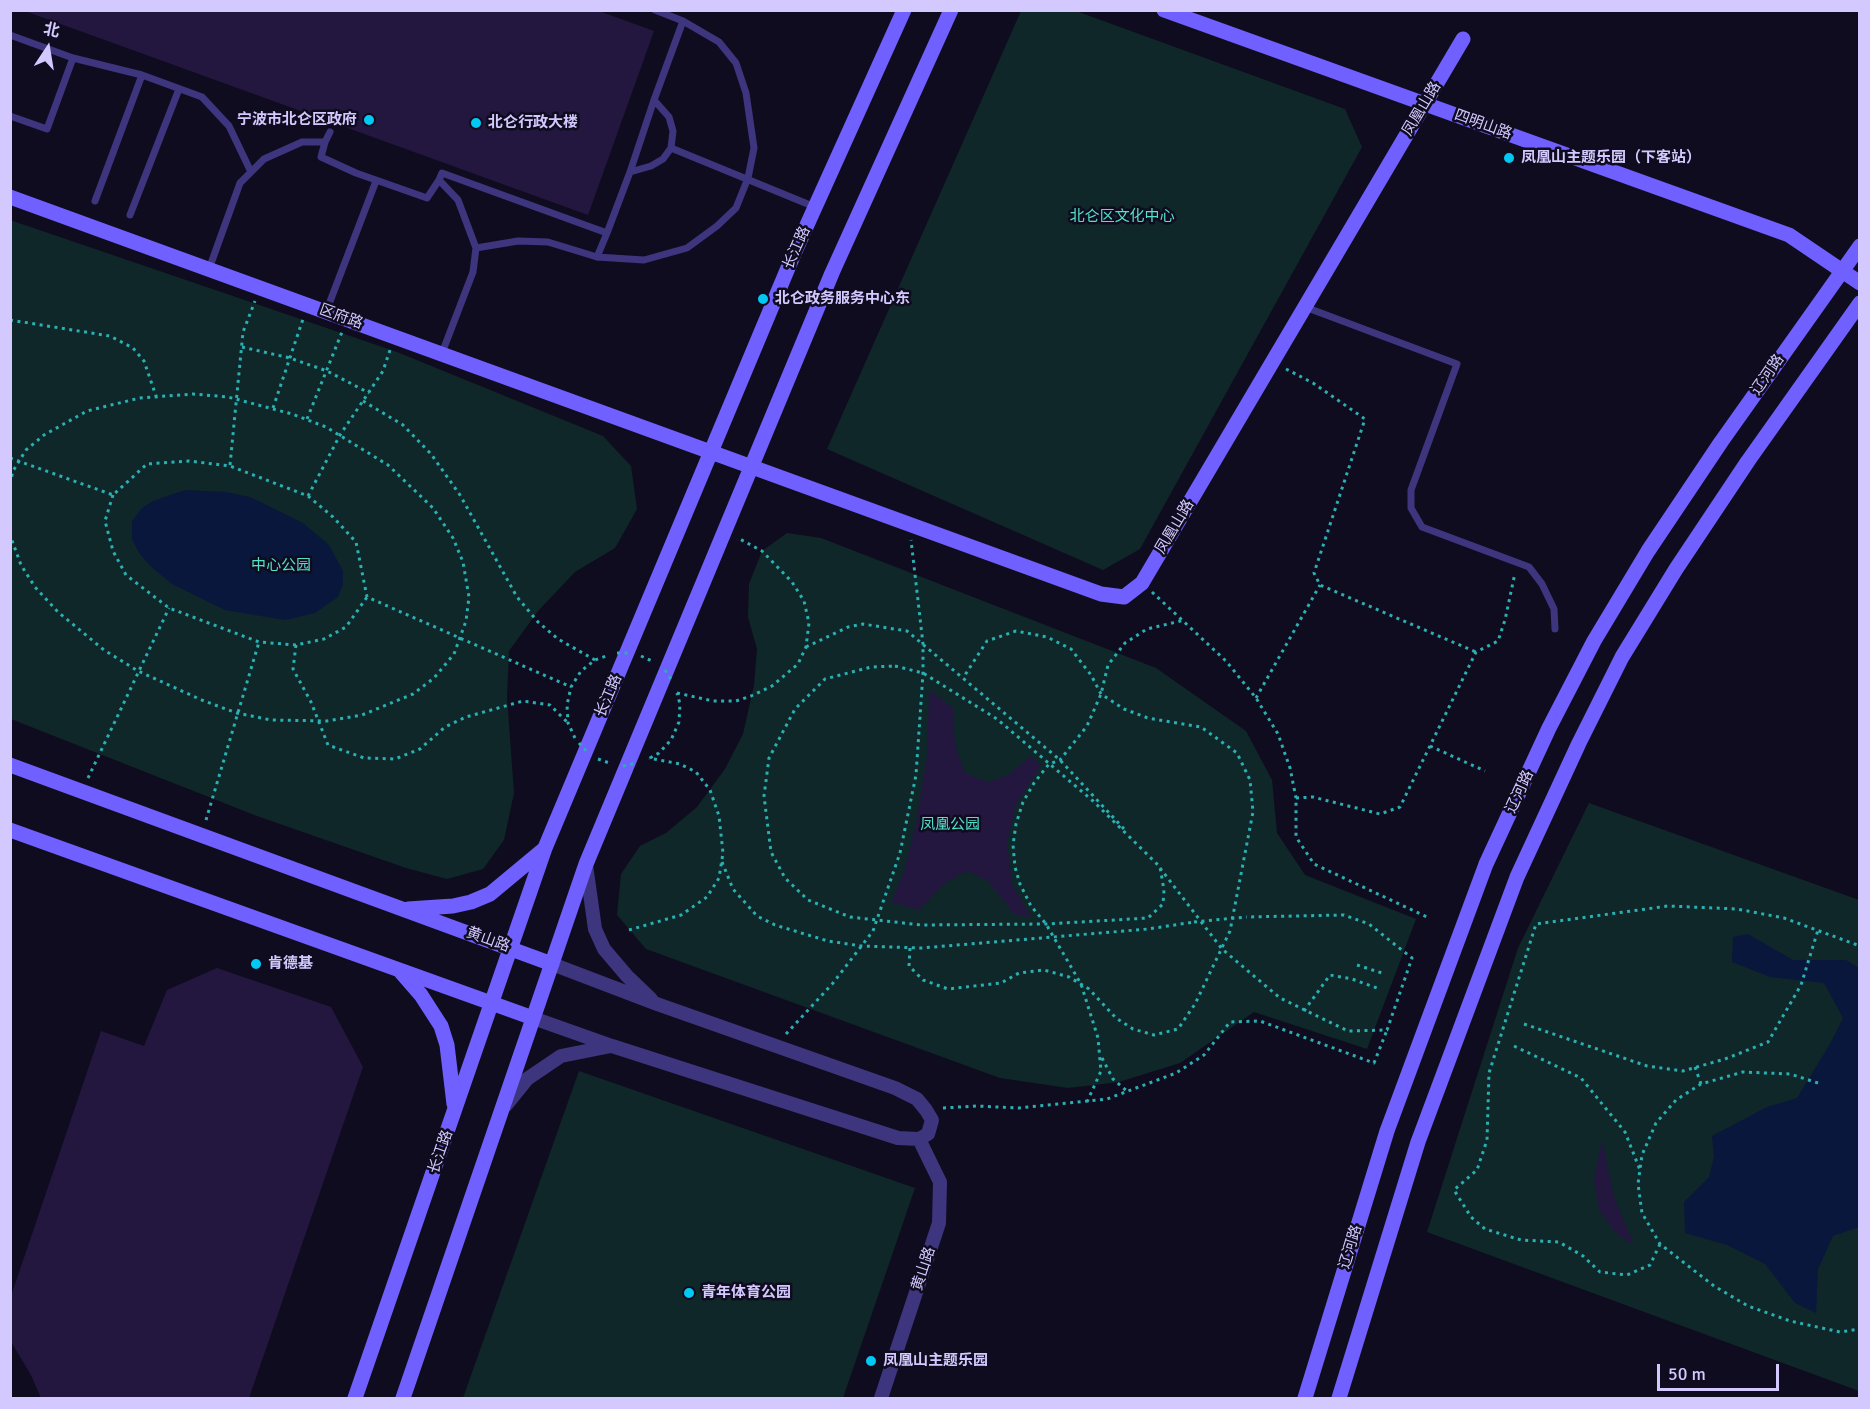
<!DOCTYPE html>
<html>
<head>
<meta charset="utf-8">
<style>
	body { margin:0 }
	#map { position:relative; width:1870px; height:1409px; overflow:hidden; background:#100c1f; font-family:Signika,"Noto Sans SC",sans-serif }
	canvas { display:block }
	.frame { position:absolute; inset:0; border:12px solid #d3c9ff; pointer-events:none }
	.north { position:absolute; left:18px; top:18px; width:60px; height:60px; -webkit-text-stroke:4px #100c1f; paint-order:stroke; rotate:12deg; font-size:16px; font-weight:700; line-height:24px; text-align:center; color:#d3c9ff }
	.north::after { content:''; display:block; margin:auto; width:21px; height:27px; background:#d3c9ff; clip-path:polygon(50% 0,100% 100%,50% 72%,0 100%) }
	.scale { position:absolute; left:1657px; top:1364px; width:122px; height:27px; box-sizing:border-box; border:3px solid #d3c9ff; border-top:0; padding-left:8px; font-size:18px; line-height:21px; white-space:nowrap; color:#d3c9ff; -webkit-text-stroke:4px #100c1f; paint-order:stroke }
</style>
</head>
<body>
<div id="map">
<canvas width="1870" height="1409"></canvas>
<div class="frame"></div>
<div class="north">北</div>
<div class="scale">50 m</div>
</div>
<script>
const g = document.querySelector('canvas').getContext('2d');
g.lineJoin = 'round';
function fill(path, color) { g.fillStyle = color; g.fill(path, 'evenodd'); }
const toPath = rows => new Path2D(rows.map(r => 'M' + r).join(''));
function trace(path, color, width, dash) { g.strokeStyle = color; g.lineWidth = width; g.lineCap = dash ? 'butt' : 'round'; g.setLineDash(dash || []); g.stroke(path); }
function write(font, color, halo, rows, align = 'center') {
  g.font = font + ' Signika,"Noto Sans SC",sans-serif'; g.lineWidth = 5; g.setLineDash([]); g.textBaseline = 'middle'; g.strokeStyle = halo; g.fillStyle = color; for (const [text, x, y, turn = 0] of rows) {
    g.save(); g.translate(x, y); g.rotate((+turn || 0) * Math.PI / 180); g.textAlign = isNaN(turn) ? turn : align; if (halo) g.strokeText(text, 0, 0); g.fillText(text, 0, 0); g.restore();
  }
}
fill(toPath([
	[1021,11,1076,11,1345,109,1362,147,1140,549,1103,570,827,449],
	[10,220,397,352,603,436,631,466,637,509,615,548,575,572,538,611,509,651,507,697,514,793,504,840,483,869,447,879,406,868,257,816,11,719],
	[787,533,821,538,1156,668,1246,731,1272,780,1277,833,1305,875,1416,919,1367,1049,1254,1012,1180,1063,1119,1082,1068,1088,1000,1078,646,949,617,915,621,874,640,846,666,833,697,807,725,769,743,734,754,685,757,649,748,617,749,584,762,551],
	[1589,803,1859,900,1859,1391,1427,1232,1518,948],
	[579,1071,915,1188,843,1398,463,1398]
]), '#0f2729');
fill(toPath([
	[185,490,226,492,250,497,303,523,329,545,343,571,343,584,338,597,315,613,285,620,225,610,172,584,150,566,139,553,132,539,132,521,142,508,153,501],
	[1748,934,1793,960,1846,960,1859,968,1859,1227,1833,1236,1818,1269,1816,1313,1795,1303,1765,1264,1727,1245,1685,1233,1684,1202,1709,1177,1714,1157,1712,1136,1767,1107,1797,1098,1830,1044,1843,1018,1824,983,1770,977,1732,962,1733,937]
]), '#08173b');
fill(toPath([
	[22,10,596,10,654,31,588,215],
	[929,690,953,708,955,745,965,773,987,782,1007,776,1031,756,1041,765,1016,805,1007,842,1012,884,1031,917,1015,915,988,881,967,871,945,883,919,910,891,902,904,872,916,823,927,757],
	[217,968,331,1007,363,1067,249,1398,41,1398,31,1375,10,1340,10,1299,101,1031,144,1046,167,990],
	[1602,1140,1614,1197,1634,1245,1616,1233,1599,1210,1594,1179]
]), '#231740');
trace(toPath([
	[10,320,110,336,133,348,144,361,156,396],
	[242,347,290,358,327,371,369,393],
	[1286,369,1313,383,1365,419,1314,573,1320,585,1476,652],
	[363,401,403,425,431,454,460,495,517,597,538,622,558,639,595,660],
	[273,408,303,319],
	[307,419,342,332],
	[10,458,113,495,147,464,189,461,230,466,308,496,333,517,356,542,367,597,571,687],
	[230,465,243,332,255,301],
	[10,484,13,471,26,450,44,435,87,411,111,405,140,398,193,394,228,397,292,414,326,427,388,465,433,508,453,538,463,562,469,597,466,621,454,654,434,678,413,694,362,715,327,721,271,720,237,713,204,701,138,671,104,650,58,612,35,587,21,565,10,535],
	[113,495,105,521,113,551,126,575,169,608,259,642,296,645,324,639,346,627,367,597],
	[308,496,340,435,383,371,390,350],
	[1152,592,1226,661,1256,698,1278,734,1290,768,1296,798,1296,837,1314,864,1427,917],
	[296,645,293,669,311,702,328,745,364,758,395,759,420,749,445,727,466,717,523,701,550,705,568,723],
	[806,647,848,627,863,624,907,631,1060,760,1125,830],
	[641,656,654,662],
	[895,666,923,673,997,719,1093,801,1160,867,1164,890,1163,904,1148,918,1046,924,921,925,850,917,808,900,785,878,771,852,764,796,769,758,795,709,825,679,871,667,895,666],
	[677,693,713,701,736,701,751,696,772,686,798,664,806,647,809,623,804,601,792,582,762,551,738,538],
	[1256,698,1320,585],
	[575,738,568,723,567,705,571,687,581,671,595,660,609,655],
	[1430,746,1485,771],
	[650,758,659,753,671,740,679,722,680,704,677,693],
	[598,759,612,764],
	[88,778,169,608],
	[1296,798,1313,797,1380,814,1400,807,1476,652,1498,641,1505,620,1515,573],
	[206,820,259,642],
	[722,862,733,889,757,916,775,925,828,941,861,946,921,948,1148,929,1194,922],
	[1160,868,1222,949,1280,998,1348,1031,1387,1030,1412,958,1369,924,1344,915,1246,917],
	[629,930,681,915,707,897,719,878,723,853,719,816,710,790,696,772,680,764,649,758],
	[910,948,909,966,923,980,948,989,1001,983,1019,973,1044,970,1069,977,1089,989,1116,1018,1133,1029,1154,1035,1178,1029,1195,1004,1230,931,1253,812,1250,780,1237,753,1201,727,1148,718,1124,709,1101,694,1091,675,1071,649,1047,637,1016,631,987,641,963,678],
	[1357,965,1382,973],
	[1304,1011,1330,975,1352,979,1377,988],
	[1524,1024,1647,1066,1683,1071,1725,1059,1768,1042,1801,985,1818,930],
	[786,1034,833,983,873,931,900,853,916,775,923,673,923,644,911,540],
	[1514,1046,1581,1078,1625,1132,1640,1170],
	[1102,1058,1113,1079,1128,1092],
	[1695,1067,1701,1084],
	[1818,1083,1790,1074,1743,1072,1701,1084,1676,1100,1656,1123,1642,1155,1638,1184,1642,1213,1660,1244,1714,1286,1748,1306,1790,1321,1840,1332,1860,1329],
	[1087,1102,1101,1071,1098,1038,1081,984,1046,924,1031,906,1020,884,1015,867,1013,845,1016,824,1023,802,1034,783,1049,764,1060,760,1087,726,1101,694,1108,665,1125,643,1147,629,1185,620],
	[943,1108,977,1106,1019,1108,1107,1099,1176,1073,1204,1055,1230,1022,1260,1021,1374,1063,1387,1030],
	[1660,1244,1650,1265,1627,1275,1600,1272,1583,1256,1559,1242,1521,1240,1485,1229,1471,1217,1454,1190,1477,1170,1487,1140,1489,1073,1536,924,1668,906,1737,909,1784,918,1860,946]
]), '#2ab0b2', 3, [3, 4.5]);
trace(toPath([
	[10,35,73,58,142,75,202,97,229,126,251,172],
	[10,116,47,129,73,58],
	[325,142,321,157,356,173,427,198,439,180,458,200,476,248,473,272,442,353],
	[671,148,673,131,669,117,654,100,683,21],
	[630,172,654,100],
	[439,180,442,173,607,233,630,172,651,166,663,159,671,148,815,207],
	[95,201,142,75],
	[130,215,179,89],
	[476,248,518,241,548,242,597,257,644,260,687,248,717,226,736,208,748,178,754,148,746,93,736,63,719,42,683,21,655,10],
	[597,257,607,233],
	[209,269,240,183,264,159,302,142,325,142,330,132],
	[1305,307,1457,364,1411,490,1411,508,1422,527,1529,567,1542,584,1554,609,1555,629],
	[326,312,376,181]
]), '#3e357f', 7);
trace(toPath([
	[586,865,595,929,604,949,627,976,651,999],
	[533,1018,612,1046,898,1138,919,1139,928,1134,932,1120,926,1110,917,1099,895,1088,657,1004,552,964],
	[506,1105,527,1079,561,1056,611,1046],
	[881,1398,939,1223,940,1182,919,1139]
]), '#3e357f', 14);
trace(toPath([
	[1164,10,1789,235,1860,283],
	[10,197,1101,594,1124,597,1142,583,1463,39],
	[10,765,552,964],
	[10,830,533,1018],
	[408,909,453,906,471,902,490,894,543,850],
	[401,972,421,995,441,1026,447,1045,454,1104],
	[355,1398,545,848,793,256,904,10],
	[403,1398,586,864,832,273,951,10],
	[1305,1398,1387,1131,1486,864,1549,728,1594,641,1648,551,1721,442,1860,246],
	[1339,1398,1418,1142,1517,877,1579,743,1622,657,1676,569,1748,461,1860,303]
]), '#7060ff', 15);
trace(toPath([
	[617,653,632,653],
	[665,670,672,681],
	[579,743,589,754],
	[623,766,637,763],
	[1194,922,1246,917]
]), '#2ab0b2', 3, [3, 4.5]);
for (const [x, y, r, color] of [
	[369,120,6,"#00c9f4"],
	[476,123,6,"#00c9f4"],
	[1509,158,6,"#00c9f4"],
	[763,299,6,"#00c9f4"],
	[256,964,6,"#00c9f4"],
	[689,1293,6,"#00c9f4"],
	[871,1361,6,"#00c9f4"]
]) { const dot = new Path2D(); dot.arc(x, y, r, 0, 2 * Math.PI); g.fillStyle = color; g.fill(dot); trace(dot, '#100c1f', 2); }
write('15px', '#d3c9ff', '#100c1f', [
	["凤凰山路",1422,109,-59],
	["四明山路",1483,125,20],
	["长江路",797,248,-66],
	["区府路",341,317,20],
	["辽河路",1768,375,-55],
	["凤凰山路",1175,527,-59],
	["长江路",609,696,-67],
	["辽河路",1520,792,-65],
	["黄山路",488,940,20],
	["长江路",441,1152,-71],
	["辽河路",1351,1247,-73],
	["黄山路",924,1269,-72]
]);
write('bold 15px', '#d3c9ff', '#100c1f', [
	["宁波市北仑区政府",357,120,"right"],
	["北仑行政大楼",488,123],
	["凤凰山主题乐园（下客站）",1521,158],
	["北仑政务服务中心东",775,299],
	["肯德基",268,964],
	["青年体育公园",701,1293],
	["凤凰山主题乐园",883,1361]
], 'left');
write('15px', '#53e1c8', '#100c1f', [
	["北仑区文化中心",1122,217],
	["中心公园",281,566],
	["凤凰公园",950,825]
]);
</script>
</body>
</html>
